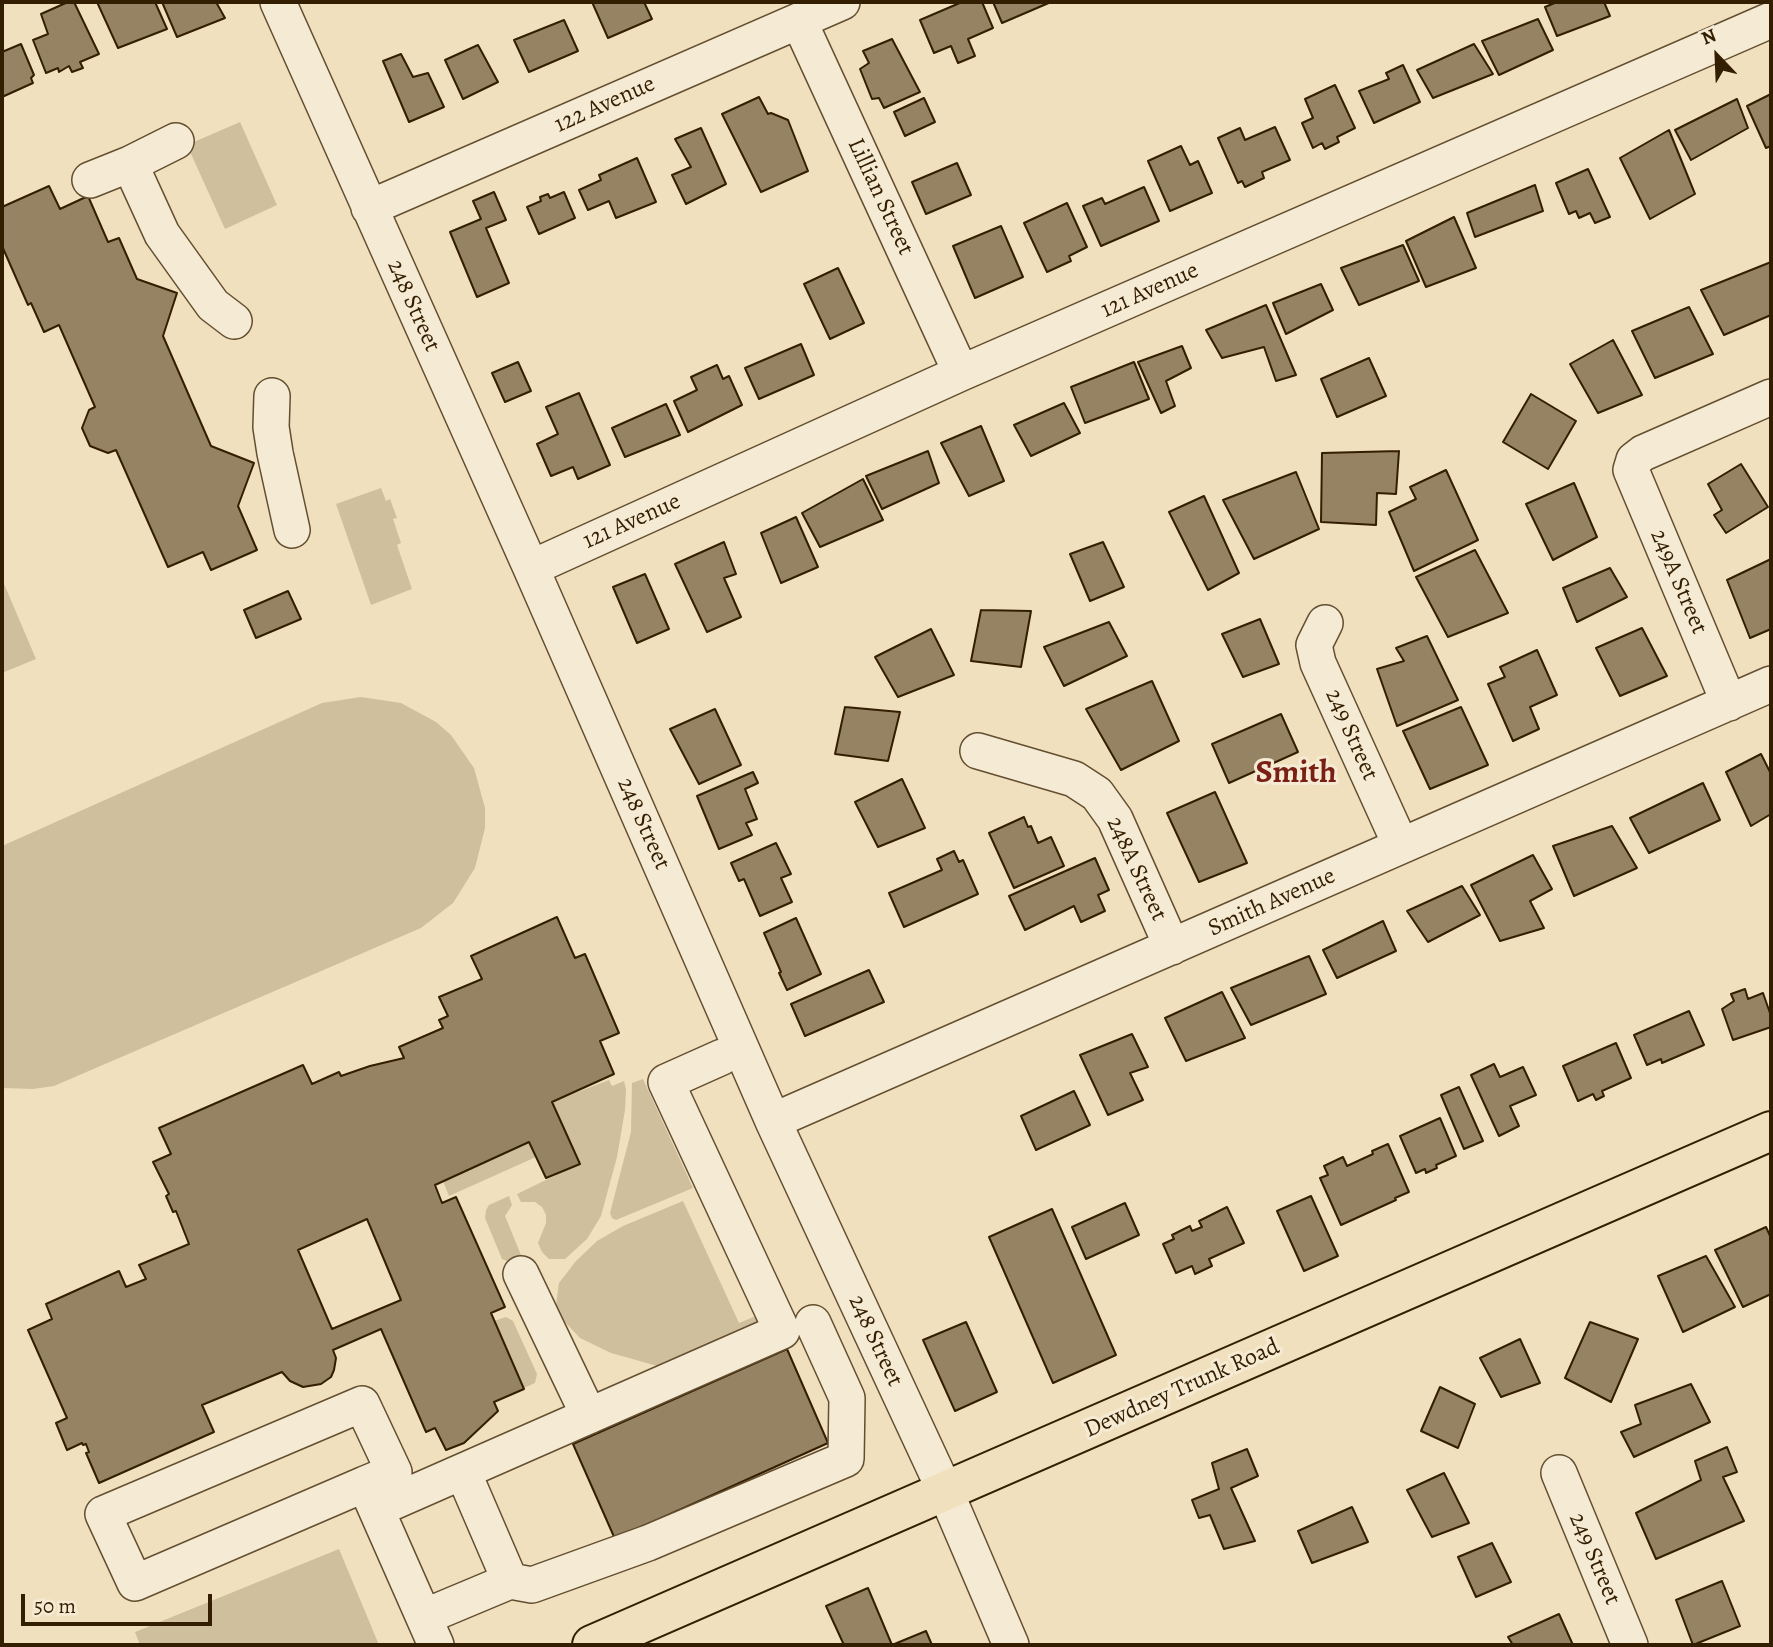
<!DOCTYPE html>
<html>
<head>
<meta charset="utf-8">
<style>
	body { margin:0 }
	#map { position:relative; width:1773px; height:1647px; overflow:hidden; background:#f0e0bd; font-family:Alegreya,serif }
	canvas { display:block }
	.frame { position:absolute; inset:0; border:4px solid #341e01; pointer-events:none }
	.north { position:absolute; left:1682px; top:21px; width:70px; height:70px; -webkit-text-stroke:5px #f5ebd4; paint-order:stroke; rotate:337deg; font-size:19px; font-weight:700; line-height:28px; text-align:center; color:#341e01 }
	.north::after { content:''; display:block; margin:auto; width:24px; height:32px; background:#341e01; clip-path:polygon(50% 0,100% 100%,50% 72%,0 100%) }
	.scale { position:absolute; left:21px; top:1594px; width:191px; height:32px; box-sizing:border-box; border:4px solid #341e01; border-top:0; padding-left:9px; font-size:21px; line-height:24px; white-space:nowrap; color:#341e01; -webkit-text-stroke:5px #f5ebd4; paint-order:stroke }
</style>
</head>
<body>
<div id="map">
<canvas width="1773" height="1647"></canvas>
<div class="frame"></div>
<div class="north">N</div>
<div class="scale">50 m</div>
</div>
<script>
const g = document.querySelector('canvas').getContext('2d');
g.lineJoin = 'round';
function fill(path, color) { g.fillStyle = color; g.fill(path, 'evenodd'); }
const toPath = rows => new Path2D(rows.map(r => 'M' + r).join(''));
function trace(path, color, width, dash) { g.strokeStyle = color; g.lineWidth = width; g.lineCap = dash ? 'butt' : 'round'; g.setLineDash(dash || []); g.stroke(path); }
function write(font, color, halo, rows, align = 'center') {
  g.font = font + ' Alegreya,serif'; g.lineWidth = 6; g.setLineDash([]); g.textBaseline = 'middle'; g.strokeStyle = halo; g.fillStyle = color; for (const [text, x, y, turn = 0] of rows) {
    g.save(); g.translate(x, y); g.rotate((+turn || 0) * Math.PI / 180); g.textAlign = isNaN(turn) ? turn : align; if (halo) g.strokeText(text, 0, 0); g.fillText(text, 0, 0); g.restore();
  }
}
fill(toPath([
	[240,122,277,205,225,229,187,145],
	[381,488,386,501,390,499,397,518,393,519,401,543,397,545,412,589,371,605,336,504],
	[2,579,36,659,2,673],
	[361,697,401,703,436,722,451,735,474,768,485,808,485,828,475,868,453,903,421,928,54,1086,33,1089,2,1088,2,846,322,703],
	[643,1079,693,1188,616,1220,612,1218,610,1213,631,1132,632,1083],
	[609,1080,612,1086,624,1081,626,1089,625,1110,617,1157,601,1216,587,1239,565,1259,549,1259,542,1252,538,1243,546,1223,546,1215,542,1207,535,1202,521,1202,517,1194,579,1164,552,1102],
	[529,1142,536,1157,449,1196,443,1181],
	[509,1196,512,1205,505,1216,521,1255,514,1264,502,1259,485,1218,486,1210,489,1205],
	[683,1201,739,1323,756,1316,759,1323,661,1367,611,1353,580,1338,564,1321,556,1305,559,1283,576,1261,597,1241,623,1226],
	[506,1317,513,1321,537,1374,535,1383,524,1388,494,1321],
	[339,1549,379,1645,140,1645,135,1632]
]), '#d0bf9d');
const building = toPath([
	[68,2,74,2,99,54,80,62,83,68,72,72,69,66,59,72,58,68,46,73,33,40,48,34,41,14,68,2],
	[97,2,155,2,167,29,118,48,97,2],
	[162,2,216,2,225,18,177,37,162,2],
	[592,2,644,2,652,19,608,38,592,2],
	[962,2,982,2,993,28,968,39,975,56,958,63,951,46,934,53,920,20,962,2],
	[993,2,1051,2,1002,23,993,2],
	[1557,2,1604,2,1610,16,1557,36,1545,7,1557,2],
	[1538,19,1553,50,1499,75,1482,41,1538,19],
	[564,20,578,51,529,72,514,40,564,20],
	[892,39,920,92,884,108,879,98,872,99,860,69,869,63,863,51,892,39],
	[21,44,34,75,31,78,33,83,2,97,2,52,21,44],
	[1474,44,1493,74,1433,98,1417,70,1474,44],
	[478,45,498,82,463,99,445,60,478,45],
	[401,54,413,77,428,73,444,107,409,122,383,61,401,54],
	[1403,65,1420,102,1374,123,1359,91,1389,79,1386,73,1403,65],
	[1335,85,1355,128,1337,137,1339,142,1325,149,1322,143,1313,148,1302,123,1313,118,1305,99,1335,85],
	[1771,94,1771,146,1766,148,1747,106,1771,94],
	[759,97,768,114,771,113,788,120,808,171,761,192,722,114,759,97],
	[924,98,935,122,905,136,894,112,924,98],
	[1737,99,1748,128,1691,160,1675,130,1737,99],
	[1275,127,1290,160,1262,172,1264,178,1245,187,1242,181,1238,183,1218,138,1240,128,1245,140,1275,127],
	[701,128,726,184,686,204,672,175,691,167,675,139,701,128],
	[1669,130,1695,194,1650,219,1620,158,1669,130],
	[1181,146,1190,165,1198,161,1212,193,1170,211,1148,161,1181,146],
	[637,158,656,202,616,218,609,201,588,210,579,190,601,180,599,175,637,158],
	[957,163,971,195,926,214,912,182,957,163],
	[1588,169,1610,217,1595,223,1590,213,1579,218,1576,211,1569,214,1556,183,1588,169],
	[1535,185,1543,211,1475,237,1467,213,1535,185],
	[49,186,60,209,88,196,108,242,119,238,137,279,177,293,163,336,211,446,254,463,238,506,257,550,211,570,203,552,168,567,116,450,108,453,90,446,82,428,89,410,95,407,59,325,44,332,31,303,28,305,2,246,2,207,49,186],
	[1144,187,1159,221,1101,246,1083,206,1102,198,1105,204,1144,187],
	[494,192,506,220,486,228,509,283,477,297,450,232,481,219,473,201,494,192],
	[564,192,575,218,539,234,527,207,541,201,540,197,548,194,550,198,564,192],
	[1067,203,1087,247,1069,256,1071,261,1047,272,1024,223,1067,203],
	[1454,217,1476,268,1426,287,1406,241,1454,217],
	[1001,226,1023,277,975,298,953,246,1001,226],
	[1403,245,1419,281,1359,305,1341,268,1403,245],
	[1771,262,1771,315,1724,335,1701,290,1771,262],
	[838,268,864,323,830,339,804,284,838,268],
	[1321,284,1333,310,1286,334,1273,303,1321,284],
	[1266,305,1296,375,1276,381,1264,347,1222,358,1206,330,1266,305],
	[1689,307,1713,354,1655,378,1632,331,1689,307],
	[1613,340,1642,395,1598,413,1570,364,1613,340],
	[801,344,814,375,759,399,745,368,801,344],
	[1182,346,1191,368,1166,381,1175,406,1161,413,1138,362,1182,346],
	[1369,358,1386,396,1337,417,1321,379,1369,358],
	[518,362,531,391,505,402,492,373,518,362],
	[1134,362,1149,399,1085,423,1071,387,1134,362],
	[717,365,723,379,729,376,742,405,688,432,674,401,697,390,691,377,717,365],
	[579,393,610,465,578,479,573,467,551,476,537,444,558,434,546,407,579,393],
	[1531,394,1576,421,1548,469,1503,442,1531,394],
	[1064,403,1080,433,1031,456,1014,425,1064,403],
	[666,404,680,435,625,457,612,428,666,404],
	[981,426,1004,481,969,496,941,443,981,426],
	[928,451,939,483,882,509,866,476,928,451],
	[1399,451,1396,494,1377,493,1376,525,1321,522,1322,453,1399,451],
	[1741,464,1768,507,1726,533,1714,515,1722,510,1708,484,1741,464],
	[1446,470,1478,540,1414,571,1389,512,1416,499,1410,487,1446,470],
	[1296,472,1319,529,1254,559,1223,500,1296,472],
	[863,479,883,520,820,547,802,513,863,479],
	[1574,483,1597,537,1553,560,1526,504,1574,483],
	[1204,496,1239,573,1208,590,1169,512,1204,496],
	[796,517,818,567,781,583,761,533,796,517],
	[724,542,736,574,724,578,741,617,707,632,675,564,724,542],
	[1103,542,1124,587,1090,601,1070,554,1103,542],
	[1475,550,1508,613,1448,637,1416,577,1475,550],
	[1771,559,1771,629,1750,638,1727,580,1771,559],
	[1610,568,1627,597,1577,622,1563,588,1610,568],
	[645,574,669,629,637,643,613,587,645,574],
	[288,591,301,619,256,638,244,610,288,591],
	[981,610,1031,611,1021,667,971,661,981,610],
	[1260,619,1279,664,1243,677,1222,634,1260,619],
	[1109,622,1127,656,1064,686,1044,647,1109,622],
	[1642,628,1667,676,1620,696,1596,648,1642,628],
	[931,629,954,675,898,697,875,657,931,629],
	[1427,636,1458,700,1397,726,1377,669,1404,661,1396,648,1427,636],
	[1537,650,1557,695,1530,707,1539,729,1513,741,1488,684,1505,677,1500,667,1537,650],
	[1152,681,1179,741,1121,770,1086,709,1152,681],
	[845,707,900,712,888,761,835,754,845,707],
	[1461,707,1488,765,1430,789,1403,731,1461,707],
	[715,709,741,765,699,784,670,729,715,709],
	[1281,714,1298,752,1229,783,1212,744,1281,714],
	[1761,754,1771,774,1771,814,1751,826,1726,772,1761,754],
	[753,772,758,783,745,789,757,819,746,823,752,835,719,849,697,796,753,772],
	[902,779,925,828,878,847,855,802,902,779],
	[1703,783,1720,820,1649,853,1630,818,1703,783],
	[1215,792,1247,863,1199,882,1167,813,1215,792],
	[1024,817,1028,827,1031,826,1038,843,1051,837,1064,866,1014,888,989,833,1024,817],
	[1612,826,1637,868,1574,896,1553,846,1612,826],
	[776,843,791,874,781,878,792,902,760,916,744,879,739,881,731,863,776,843],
	[954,851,959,862,963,860,978,894,904,927,889,893,942,870,937,859,954,851],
	[1533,855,1552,889,1530,901,1544,928,1500,941,1471,885,1533,855],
	[1095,858,1109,890,1098,895,1105,911,1081,922,1074,906,1025,930,1009,896,1095,858],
	[1462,886,1480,915,1428,942,1407,911,1462,886],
	[557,917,575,958,585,954,619,1033,600,1041,614,1074,552,1102,580,1164,546,1178,529,1142,435,1185,442,1203,456,1197,505,1307,491,1313,524,1389,494,1402,498,1411,464,1443,446,1450,435,1428,426,1432,381,1329,333,1350,336,1358,334,1370,331,1377,321,1384,303,1387,290,1381,282,1372,202,1405,214,1432,99,1483,86,1453,89,1452,86,1444,83,1445,82,1443,67,1450,56,1423,67,1418,28,1330,52,1319,46,1304,119,1271,126,1287,146,1279,139,1265,189,1244,176,1211,173,1212,166,1196,169,1194,153,1162,171,1154,159,1128,303,1065,312,1084,339,1072,341,1076,370,1066,404,1058,399,1047,443,1028,439,1020,448,1016,439,997,482,979,471,956,557,917],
	[367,1219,401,1300,332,1329,298,1250,367,1219],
	[796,918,821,974,787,990,779,973,781,972,764,933,796,918],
	[1383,921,1396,951,1337,978,1323,950,1383,921],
	[1309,956,1326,994,1251,1025,1231,988,1309,956],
	[869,970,884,1002,805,1036,791,1004,869,970],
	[1745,989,1748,999,1763,993,1771,1016,1771,1027,1733,1040,1722,1009,1734,1001,1731,994,1745,989],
	[1222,992,1245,1038,1186,1061,1165,1018,1222,992],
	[1689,1011,1704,1045,1662,1063,1661,1059,1647,1065,1634,1035,1689,1011],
	[1132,1034,1148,1067,1130,1073,1143,1100,1108,1115,1080,1055,1132,1034],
	[1616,1043,1631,1078,1602,1091,1604,1096,1596,1100,1593,1094,1578,1101,1563,1066,1616,1043],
	[1494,1064,1500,1077,1523,1067,1536,1095,1510,1106,1519,1126,1499,1136,1471,1075,1494,1064],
	[1459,1087,1483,1141,1464,1149,1441,1095,1459,1087],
	[1074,1091,1090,1125,1036,1150,1021,1116,1074,1091],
	[1440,1118,1456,1156,1436,1165,1437,1168,1426,1173,1425,1169,1416,1173,1400,1136,1440,1118],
	[1388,1144,1409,1192,1395,1198,1396,1200,1341,1225,1320,1178,1328,1175,1324,1166,1343,1157,1347,1166,1373,1154,1372,1151,1388,1144],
	[1311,1196,1338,1256,1304,1271,1277,1211,1311,1196],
	[1125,1203,1139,1235,1086,1259,1072,1227,1125,1203],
	[1227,1207,1244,1243,1209,1259,1212,1266,1195,1274,1192,1266,1176,1273,1163,1244,1174,1239,1172,1235,1190,1226,1192,1231,1202,1227,1199,1221,1227,1207],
	[1052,1209,1116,1355,1053,1383,989,1237,1052,1209],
	[1766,1227,1771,1238,1771,1294,1743,1307,1715,1250,1766,1227],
	[1706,1256,1735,1307,1683,1332,1658,1276,1706,1256],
	[966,1322,997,1392,955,1411,923,1340,966,1322],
	[1590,1322,1638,1339,1611,1402,1565,1378,1590,1322],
	[1520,1339,1540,1383,1501,1397,1480,1358,1520,1339],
	[787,1349,828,1443,615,1539,573,1444,787,1349],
	[1691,1384,1710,1422,1634,1457,1621,1432,1641,1424,1635,1405,1691,1384],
	[1440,1387,1475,1404,1458,1448,1421,1431,1440,1387],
	[1727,1447,1737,1472,1723,1477,1744,1521,1656,1559,1636,1513,1701,1480,1695,1461,1727,1447],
	[1247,1449,1258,1476,1231,1488,1255,1541,1224,1549,1210,1515,1199,1518,1192,1500,1219,1489,1212,1463,1247,1449],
	[1444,1473,1469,1523,1432,1537,1407,1490,1444,1473],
	[1352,1507,1368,1542,1312,1563,1298,1531,1352,1507],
	[1492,1543,1511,1582,1476,1597,1458,1557,1492,1543],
	[1722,1581,1740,1626,1693,1645,1676,1600,1722,1581],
	[868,1588,892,1645,926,1631,932,1645,844,1645,826,1606,868,1588],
	[1559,1614,1573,1645,1513,1645,1508,1637,1559,1614]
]);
fill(building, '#968363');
trace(building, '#341e01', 2);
const minor = toPath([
	[278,2,531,568,773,1121,946,1493,1011,1645],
	[799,21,961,373],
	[176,141,130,164,162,234,213,305,234,321],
	[90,180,130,164],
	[369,208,842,2],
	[272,396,271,427,275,453,292,530],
	[531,568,961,373,1771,20],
	[1325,623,1314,645,1318,663,1401,846],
	[1729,703,1631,470,1634,460,1643,453,1771,397],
	[978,751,1074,779,1097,794,1115,819,1172,947],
	[773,1121,1771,684],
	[521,1274,589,1416],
	[463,1472,510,1581],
	[1559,1473,1630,1645],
	[365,1484,135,1583,103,1514,362,1404,394,1472,365,1484,436,1645],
	[377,1509,782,1331,666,1082,722,1057],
	[424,1617,510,1581,532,1585,648,1543,846,1459,847,1398,813,1323]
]);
const major = toPath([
	[592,1645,1771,1131]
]);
trace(minor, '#634e30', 38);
trace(major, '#341e01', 42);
trace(minor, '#f5ebd4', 35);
trace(major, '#f0e0bd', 38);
write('24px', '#341e01', '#f5ebd4', [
	["122 Avenue",605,105,-24],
	["Lillian Street",880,197,65],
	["121 Avenue",1150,291,-24],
	["248 Street",413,306,66],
	["121 Avenue",632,522,-24],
	["249A Street",1678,582,67],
	["249 Street",1351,735,66],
	["248 Street",643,824,66],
	["248A Street",1136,869,65],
	["Smith Avenue",1272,903,-24],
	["248 Street",875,1341,65],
	["Dewdney Trunk Road",1182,1389,-24],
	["249 Street",1594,1559,67]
]);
write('bold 32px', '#7a1f14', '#f5ebd4', [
	["Smith",1296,774]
]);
</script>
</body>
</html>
